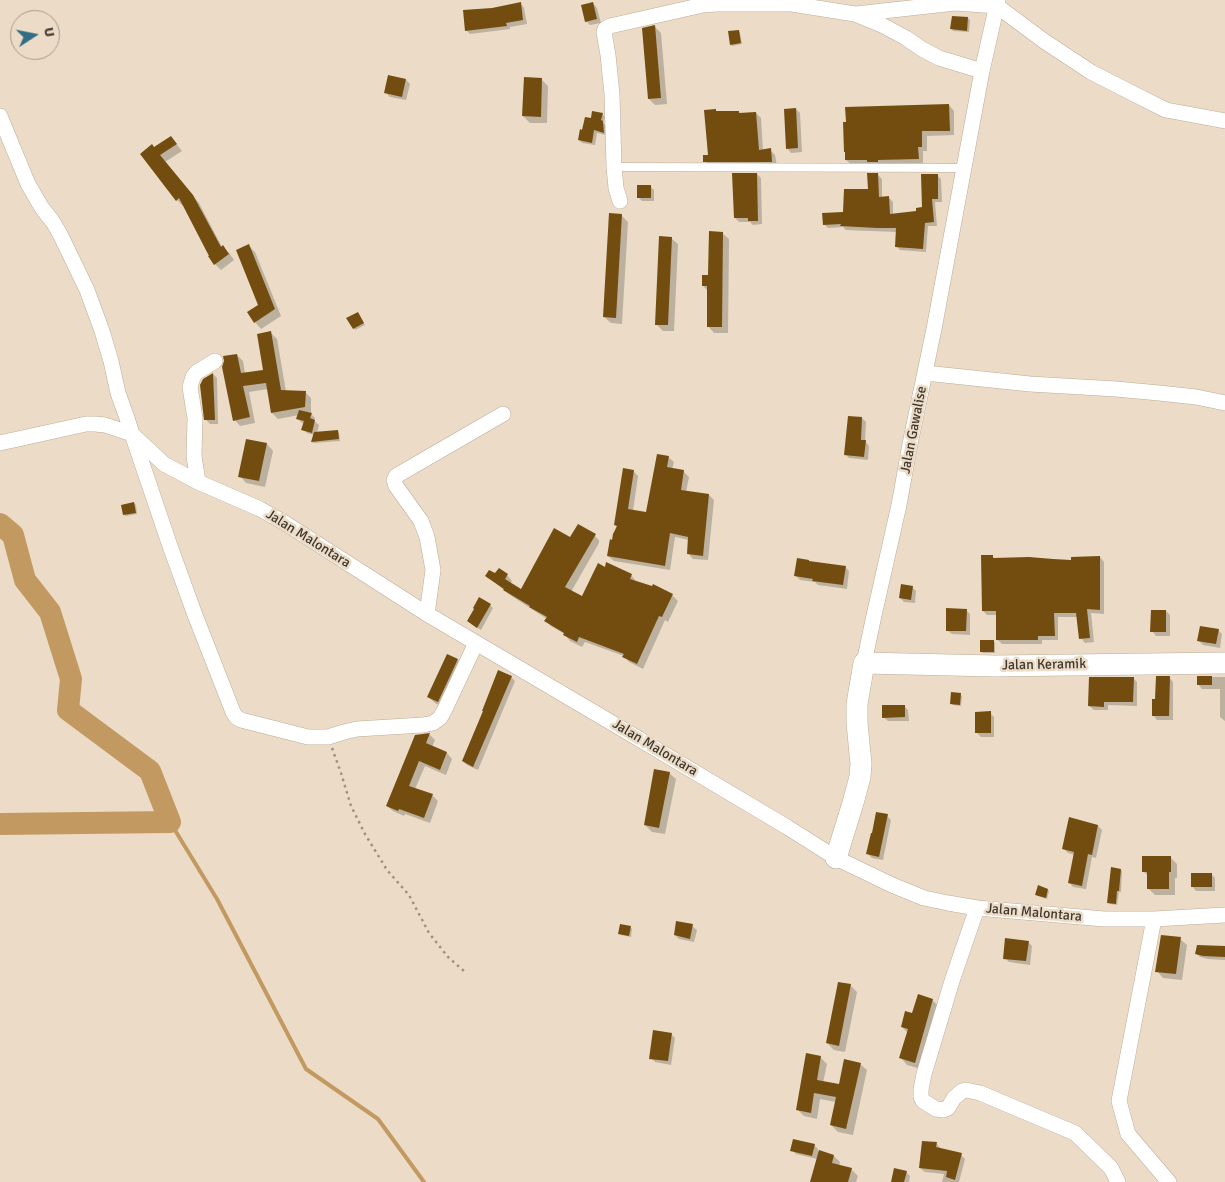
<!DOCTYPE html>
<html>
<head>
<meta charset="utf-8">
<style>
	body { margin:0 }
	#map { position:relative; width:1225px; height:1182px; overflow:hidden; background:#ecdcc7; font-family:Signika,sans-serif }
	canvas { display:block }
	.north { position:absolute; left:10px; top:10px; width:50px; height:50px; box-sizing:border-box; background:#ecdcc7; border:1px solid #a69a8a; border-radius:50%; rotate:79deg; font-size:14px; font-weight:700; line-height:20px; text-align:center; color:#3e382f }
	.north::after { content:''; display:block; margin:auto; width:18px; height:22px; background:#316e85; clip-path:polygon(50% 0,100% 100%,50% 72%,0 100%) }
</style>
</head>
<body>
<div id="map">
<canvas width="1225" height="1182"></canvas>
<div class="north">U</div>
</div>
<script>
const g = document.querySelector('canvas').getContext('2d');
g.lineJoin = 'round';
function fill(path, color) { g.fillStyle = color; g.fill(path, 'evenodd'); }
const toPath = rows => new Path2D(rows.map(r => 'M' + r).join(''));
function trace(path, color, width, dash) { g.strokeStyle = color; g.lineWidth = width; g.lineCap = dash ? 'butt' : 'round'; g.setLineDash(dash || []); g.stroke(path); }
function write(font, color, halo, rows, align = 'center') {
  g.font = font + ' Signika,sans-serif'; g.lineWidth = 5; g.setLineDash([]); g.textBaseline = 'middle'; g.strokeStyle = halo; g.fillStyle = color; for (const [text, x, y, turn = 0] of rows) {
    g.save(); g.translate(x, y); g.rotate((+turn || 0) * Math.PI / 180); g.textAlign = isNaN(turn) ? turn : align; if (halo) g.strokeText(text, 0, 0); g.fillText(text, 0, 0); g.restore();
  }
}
fill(toPath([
	[520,3,524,8,527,24,510,27,510,29,470,34,466,30,492,9],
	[593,3,597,8,601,23,590,25,586,21],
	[968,18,970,20,969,32,953,31,952,29],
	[655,27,661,33,667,104,655,105,649,99],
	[739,31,740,33,742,44,732,46,731,44],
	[389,77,406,80,410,84,406,100,390,97,386,93],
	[542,80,548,86,547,123,530,123,523,116],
	[949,105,954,111,954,135,927,136,927,151,923,151,923,163,852,165,846,160],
	[796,109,800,113,802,152,791,153,787,148],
	[739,112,741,114,756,113,761,118,763,150,770,150,775,155,777,166,710,166,705,161],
	[602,114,605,117,603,123,606,125,606,135,597,133,595,145,582,143,579,140,583,131,592,119],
	[171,137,182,151,165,162,199,203,222,247,223,247,229,253,234,260,221,270,215,264,184,205,183,206,177,200,154,148],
	[757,174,761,178,762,224,753,225,750,222,739,222,735,218],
	[878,175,882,179,882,198,889,198,893,202,893,215,918,212,923,208,937,175,941,179,942,202,935,202,937,226,928,226,926,252,900,250,896,246,897,232,846,230,843,227,828,228,824,224,845,213,869,190],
	[650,186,654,190,654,201,642,201,638,197],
	[621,215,628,222,622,324,611,323,604,317],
	[722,233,729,239,728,333,714,333,708,326,708,291,703,286,709,277],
	[671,238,678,244,674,331,663,331,657,325],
	[249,246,255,252,281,316,261,329,255,322,260,305],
	[359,315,365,325,355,330,354,328],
	[271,333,277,339,286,391,305,392,311,398,311,414,315,418,314,421,319,425,317,433,338,431,339,433,340,441,314,443,312,442,314,435,307,433,303,429,304,424,302,423,298,419,299,415,278,419,272,413,268,389,249,392,255,423,240,426,234,419,237,355,243,361,245,373,265,371],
	[213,374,217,378,218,424,210,424,206,420,204,380],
	[862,418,866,422,865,441,869,446,868,460,849,458,845,454],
	[267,444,273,451,265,487,246,483,240,476],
	[668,457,674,462,672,469,684,472,689,477,686,492,709,495,714,500,708,560,693,559,688,553,689,540,675,537,670,570,614,561,608,556,633,471,638,476,633,511,647,514],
	[134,503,136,505,137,514,126,516,124,515],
	[593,534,599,540,599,543,571,592,583,598,606,568,631,575,636,581,636,583,672,595,678,601,668,622,665,620,643,669,629,662,624,656,585,642,582,647,570,641,565,635,565,634,551,626,546,621,547,619,510,595,487,576,507,575,512,581,510,584,522,591,571,539],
	[992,556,996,560,1072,561,1100,557,1104,562,1104,614,1091,613,1094,642,1085,643,1081,638,1078,617,1058,617,1058,640,1042,640,1042,644,1002,644,998,640,997,615,987,615,983,611],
	[845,567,849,571,847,589,818,585,815,582,800,580,796,576],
	[912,587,916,591,915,603,904,602,900,598],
	[490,605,493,608,481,630,471,624],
	[966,610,970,614,970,635,952,634,947,630],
	[1166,611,1170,615,1170,636,1156,636,1152,631],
	[1218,630,1222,634,1220,648,1203,645,1199,641],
	[993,641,995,643,995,653,983,653,981,651],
	[458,660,464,666,444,708,435,703,428,697],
	[511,677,515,681,478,770,467,765,463,761],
	[1169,677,1173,682,1173,720,1157,720,1153,715,1156,700],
	[1198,677,1225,677,1225,721,1220,717,1220,689,1202,689,1198,684],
	[1133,678,1137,682,1137,706,1108,705,1108,710,1094,710,1089,706],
	[960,695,962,696,961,706,953,705,951,703],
	[904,706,908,710,909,721,888,721,883,717],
	[990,713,994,717,994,737,981,737,977,733],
	[430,735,435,740,432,747,447,753,452,759,446,775,425,766,415,789,432,795,438,801,430,823,405,814,404,816,393,811,387,806,415,736],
	[669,773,676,779,665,834,652,832,645,825],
	[887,816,891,820,883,860,872,858,867,853],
	[1098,826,1102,830,1096,858,1092,857,1086,889,1073,887,1069,882,1075,855,1068,853,1064,849],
	[1170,857,1177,864,1177,878,1175,878,1175,895,1155,895,1148,888,1148,876,1143,871],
	[1120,870,1122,871,1121,892,1119,892,1117,905,1110,904,1108,902],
	[1211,874,1215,878,1215,891,1196,891,1192,886],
	[1048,890,1049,891,1047,899,1038,896,1037,894],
	[621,925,631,928,632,929,631,937,621,935,619,933],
	[692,926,697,930,694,942,679,939,675,935],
	[1180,939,1187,945,1182,980,1163,978,1157,971],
	[1028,942,1032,946,1030,965,1009,962,1005,958],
	[1225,947,1225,960,1208,959,1200,957,1197,954],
	[850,985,857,992,845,1052,834,1050,827,1043],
	[932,1000,939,1006,921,1069,907,1065,901,1058,908,1033,902,1027],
	[671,1034,675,1038,671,1065,655,1062,651,1058],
	[820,1057,827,1064,823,1083,840,1086,860,1064,867,1070,853,1135,838,1132,831,1125,836,1102,820,1099,817,1119,804,1116,798,1110],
	[936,1143,940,1148,940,1149,961,1155,965,1159,959,1182,942,1182,944,1174,925,1172,920,1168],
	[814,1145,818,1149,818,1151,834,1156,840,1162,839,1166,851,1169,858,1176,856,1182,811,1182,817,1159,796,1154,792,1150],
	[906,1172,910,1176,909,1182,892,1182]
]), '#0003');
trace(toPath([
	[170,822,217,899,306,1069,378,1119,424,1182]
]), '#c29a61', 4);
trace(toPath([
	[0,524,13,535,25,580,50,612,71,679,68,710,150,771,170,822,0,824]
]), '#c29a61', 22);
fill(toPath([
	[521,2,523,20,506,23,507,26,465,31,463,10,492,8],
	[593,2,597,19,585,22,581,5],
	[952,16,968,17,967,31,950,29],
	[655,25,661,98,648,99,642,28],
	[739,30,741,43,730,45,728,31],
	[388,75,406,79,402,97,384,93],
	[524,77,542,78,541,117,522,116],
	[949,104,950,131,922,131,922,147,918,147,919,159,878,160,878,162,867,162,867,160,845,160,845,152,844,152,843,122,846,122,845,107],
	[796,108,798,148,786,149,784,109],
	[716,109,716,111,739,111,739,113,756,112,759,150,771,148,772,162,703,162,703,155,708,155,704,110],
	[592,111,603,113,601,120,603,121,604,133,594,130,592,143,578,140,580,129,582,130,585,117,591,118],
	[171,136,177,144,160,155,193,195,221,247,223,245,229,254,214,265,208,256,209,256,179,198,176,201,140,154,152,144,154,147],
	[732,173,757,173,758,221,748,221,748,218,734,218],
	[867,173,878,173,879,197,889,196,890,214,916,211,916,208,922,207,921,174,938,174,938,199,932,199,934,222,925,223,923,249,895,247,896,228,877,228,840,226,841,224,823,225,822,213,843,212,844,189,868,189],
	[637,185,651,185,651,198,637,198],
	[609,213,622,214,616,318,603,317],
	[709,231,723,232,722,327,707,327,707,286,702,286,702,275,708,275],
	[659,236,672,237,668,325,655,325],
	[249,244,275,309,254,323,247,312,258,305,236,250],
	[358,312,364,323,353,329,346,318],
	[271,331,281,390,306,391,305,407,271,413,266,383,243,386,250,417,233,421,222,367,224,361,223,356,237,354,241,373,263,370,257,334],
	[213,373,215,420,204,420,200,385,203,379],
	[299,410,312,413,310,418,315,420,312,433,301,430,304,421,296,419],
	[848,416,862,417,861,440,866,440,864,457,844,455],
	[338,430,339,439,311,442,314,432],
	[246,439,267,443,259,481,238,477],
	[657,454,669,456,667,467,684,470,681,490,709,494,703,556,687,554,688,537,670,533,665,566,607,556,610,539,612,540,613,534,617,526,614,525,623,468,634,470,628,509,646,512],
	[134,502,136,513,123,515,121,505],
	[578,524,596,534,565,587,582,596,598,563,605,567,606,562,632,574,630,579,652,586,653,584,673,594,662,617,659,616,637,664,622,657,624,654,579,637,577,642,563,635,564,633,544,621,547,617,529,607,530,606,503,590,504,589,485,576,489,570,495,573,499,568,508,574,505,579,521,589,554,528,570,537],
	[981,555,993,555,993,558,1029,557,1053,559,1071,560,1071,557,1100,556,1100,610,1087,609,1090,638,1079,639,1076,613,1054,613,1055,636,1038,636,1038,640,996,640,996,611,982,611],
	[797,558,809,560,809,561,846,566,843,585,812,581,813,579,794,576],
	[901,584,913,586,911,600,899,598],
	[479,597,491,604,477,628,467,621,474,609,473,608],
	[946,608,967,609,966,631,946,631],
	[1151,610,1166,610,1166,632,1150,632],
	[1200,626,1219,629,1216,644,1197,641],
	[980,640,994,640,994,652,980,652],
	[447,654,458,659,438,702,427,697],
	[498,670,512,676,473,767,462,761,483,711,482,711],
	[1156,676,1170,676,1169,716,1152,716,1152,699,1155,699],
	[1197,676,1212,676,1212,685,1197,685],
	[1089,677,1134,677,1133,702,1104,702,1104,707,1088,706],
	[951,692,961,693,960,705,950,704],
	[882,705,905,705,905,717,882,718],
	[991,711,991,733,975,733,975,712],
	[430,733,426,743,447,752,440,770,419,761,409,786,433,794,424,818,399,809,398,811,386,806,415,735],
	[654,769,670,772,659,828,644,825],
	[876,812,888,814,879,857,866,854,871,833,872,833],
	[1069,817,1098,825,1092,855,1088,854,1082,886,1068,883,1074,852,1062,849],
	[1142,856,1171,856,1171,872,1169,872,1169,889,1147,889,1147,872,1142,872],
	[1111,867,1121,869,1119,891,1117,891,1116,904,1107,903],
	[1191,873,1212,873,1212,887,1191,887],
	[1038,885,1048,889,1046,898,1035,895],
	[676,921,693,924,690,939,674,935],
	[620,924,631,926,629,936,618,934],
	[1161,935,1181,937,1176,974,1155,972],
	[1005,938,1029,941,1026,961,1003,959],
	[1197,945,1225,946,1225,957,1203,956,1195,954],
	[838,982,851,984,839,1046,826,1043],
	[918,994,933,999,915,1063,899,1058,908,1029,901,1027,905,1011,912,1013],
	[653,1030,672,1033,668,1061,649,1059],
	[806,1053,821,1056,817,1080,839,1084,844,1059,861,1063,846,1129,830,1125,836,1097,814,1093,811,1113,796,1110],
	[793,1139,815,1144,812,1156,790,1151],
	[922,1141,937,1142,936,1147,962,1153,955,1180,946,1177,947,1171,919,1168],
	[819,1150,834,1155,832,1163,852,1168,848,1182,810,1182],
	[894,1168,907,1171,904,1182,891,1182]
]), '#724d0f');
const lane = toPath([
	[614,167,965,168]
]);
const street = toPath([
	[856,14,955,3,997,6,1044,41,1091,72,1136,95,1166,110,1225,121],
	[0,116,28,184,42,208,53,222,60,234,87,290,102,331,111,361,118,393,127,418,132,434,170,546,195,615,233,712,236,717,241,720,308,737,328,737,344,732,357,729,423,725,433,723,440,718,444,711,476,643],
	[620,201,616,188,614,167,612,94,608,55,604,32,605,29,610,26,703,5,716,4,792,4,855,14,882,25,906,38,922,49,939,58,982,71],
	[925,373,1030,384,1116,389,1159,393,1196,397,1225,403],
	[0,443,86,424,95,424,105,425,132,434,164,464,198,482,260,509,285,523,427,614,624,730,787,827,836,858,892,885,924,898,948,903,977,908,1104,919,1154,919,1225,915],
	[198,482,194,456,195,418,190,387,193,377,197,372,215,361],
	[427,614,433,570,427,537,421,521,396,486,394,480,396,476,503,414],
	[864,663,873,620,899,505,910,444,934,329,982,71,998,0],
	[977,908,952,981,924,1074,921,1090,921,1097,923,1101,936,1109,943,1110,948,1108,954,1098,962,1091,966,1090,980,1093,1075,1133,1111,1168,1118,1182],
	[1154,919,1119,1101,1128,1134,1169,1182]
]);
const secondary = toPath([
	[836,858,853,803,860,777,861,764,857,723,857,704,864,663,995,666,1225,663]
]);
trace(lane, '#bbac98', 9);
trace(street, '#bbac98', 16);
trace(secondary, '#bbac98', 22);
trace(toPath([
	[332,748,341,773,351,806,365,834,387,870,409,895,429,933,448,957,464,971]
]), '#9d9182', 2.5, [2.5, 4]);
trace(lane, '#fff', 8);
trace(street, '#fff', 15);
trace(secondary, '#fff', 21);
write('14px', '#3e382f', '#ecdcc7', [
	["Jalan Gawalise",914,430,-79],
	["Jalan Malontara",308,539,32],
	["Jalan Keramik",1044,665,-1],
	["Jalan Malontara",655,748,31],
	["Jalan Malontara",1034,913,5]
]);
</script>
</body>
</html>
